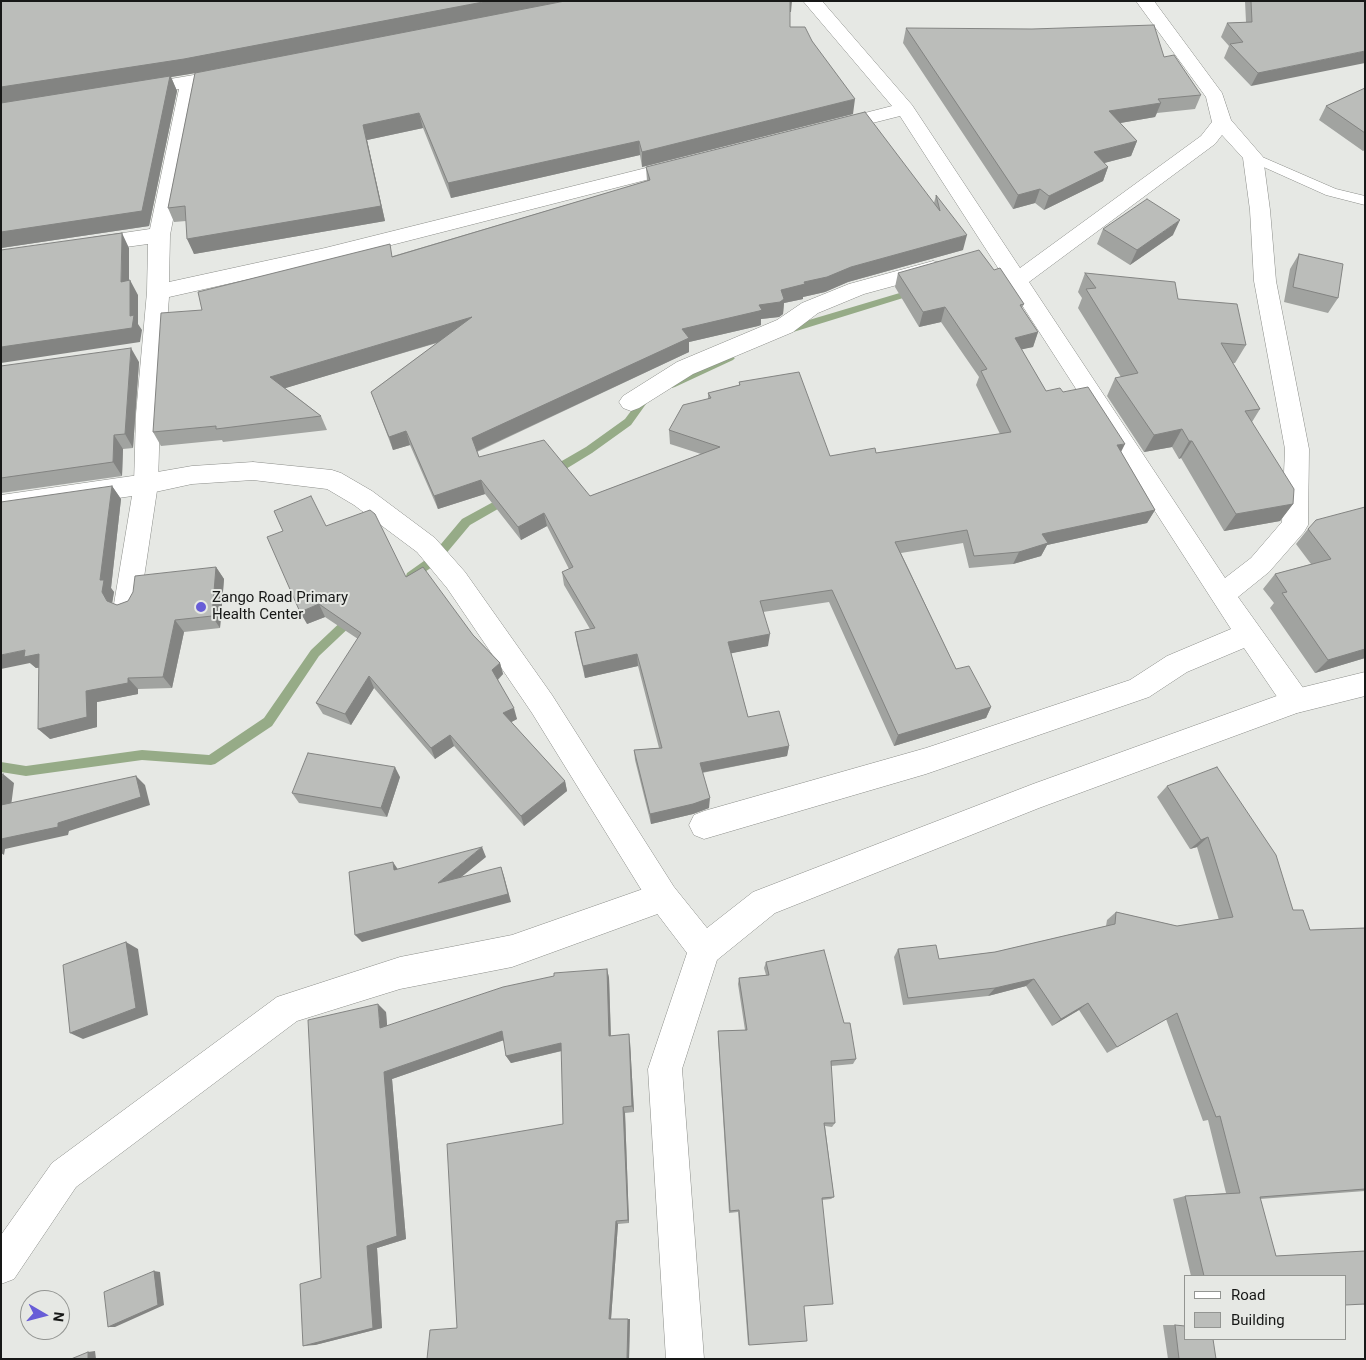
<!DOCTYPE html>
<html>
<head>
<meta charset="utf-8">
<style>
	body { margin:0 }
	#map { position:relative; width:1366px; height:1360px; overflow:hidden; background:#e6e8e4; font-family:Roboto,sans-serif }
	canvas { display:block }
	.frame { position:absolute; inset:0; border:2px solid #171817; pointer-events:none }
	.legend { position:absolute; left:1184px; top:1275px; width:162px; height:65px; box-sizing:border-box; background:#e6e8e4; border:1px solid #939592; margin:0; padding:6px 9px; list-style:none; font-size:15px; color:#171817 }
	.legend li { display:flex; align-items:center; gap:10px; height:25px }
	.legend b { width:25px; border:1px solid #939592 }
	.north { position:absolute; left:20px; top:1290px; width:50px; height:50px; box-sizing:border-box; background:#e6e8e4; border:1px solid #939592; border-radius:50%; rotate:98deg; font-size:14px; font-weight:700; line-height:20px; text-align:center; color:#171817 }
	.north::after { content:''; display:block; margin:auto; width:18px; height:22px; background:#685dd7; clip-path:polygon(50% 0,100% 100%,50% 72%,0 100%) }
</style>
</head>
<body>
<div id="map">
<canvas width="1366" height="1360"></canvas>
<div class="frame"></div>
<ul class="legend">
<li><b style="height:6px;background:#fff"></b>Road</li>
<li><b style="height:14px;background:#bbbdba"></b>Building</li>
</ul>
<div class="north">N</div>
</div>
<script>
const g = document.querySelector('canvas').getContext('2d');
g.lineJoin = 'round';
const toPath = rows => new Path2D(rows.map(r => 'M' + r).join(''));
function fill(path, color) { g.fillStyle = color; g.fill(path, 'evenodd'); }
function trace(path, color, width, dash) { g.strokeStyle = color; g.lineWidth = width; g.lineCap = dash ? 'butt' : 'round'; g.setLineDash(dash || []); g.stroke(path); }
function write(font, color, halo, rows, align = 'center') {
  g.font = font + ' Roboto,sans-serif'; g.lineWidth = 4; g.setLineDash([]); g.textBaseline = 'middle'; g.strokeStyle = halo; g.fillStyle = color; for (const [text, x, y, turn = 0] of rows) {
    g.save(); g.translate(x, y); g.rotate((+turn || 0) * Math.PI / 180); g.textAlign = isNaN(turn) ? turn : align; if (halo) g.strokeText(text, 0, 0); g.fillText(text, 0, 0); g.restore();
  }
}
fill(toPath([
	[913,289,917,292,916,294,790,333,785,330,799,323,913,289],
	[730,355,735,358,733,360,675,387,672,388,667,385,669,383,730,355],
	[646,393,651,397,631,425,592,453,556,475,548,475,547,472,548,469,586,447,625,419,643,395,646,393],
	[506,495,511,499,510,502,470,525,439,562,415,579,407,579,406,576,407,573,431,556,462,519,506,495],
	[351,614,355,616,356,619,355,622,319,656,272,726,215,764,211,765,142,760,26,776,1,772,1,762,26,766,142,750,209,755,264,718,311,650,347,616,351,614]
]), '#96ab87');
const service = toPath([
	[1253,153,1336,189,1365,196,1365,205,1326,195,1248,160,1246,157,1248,154,1253,153]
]);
const minor = toPath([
	[803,1,822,1,912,105,1020,268,1201,136,1212,122,1206,97,1136,1,1154,1,1222,93,1231,120,1263,157,1270,210,1276,281,1309,449,1308,525,1304,532,1269,572,1238,597,1306,692,1310,701,1306,710,1296,713,1286,710,1244,648,1187,672,1149,697,926,774,704,839,694,835,689,825,694,815,704,811,926,748,1130,680,1167,656,1231,629,900,116,833,133,826,131,823,127,826,123,892,106,803,1],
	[1222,135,1243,158,1250,210,1254,281,1285,449,1282,522,1251,558,1225,578,1029,282,1215,144,1222,135],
	[229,69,236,71,238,75,236,79,199,86,170,235,169,282,325,248,682,159,689,161,692,165,689,169,325,262,169,297,160,414,158,484,140,604,136,612,127,615,118,612,114,604,134,484,136,414,147,292,148,244,89,252,82,250,78,245,82,240,89,238,150,229,179,89,136,96,129,94,127,90,129,86,229,69],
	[933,261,941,263,944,268,941,273,864,294,818,313,793,332,693,374,639,408,631,411,623,408,619,402,623,396,677,362,777,320,802,303,849,284,933,261],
	[663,882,674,887,678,897,674,907,663,912,512,967,400,989,297,1021,76,1187,14,1279,1,1284,1,1235,52,1163,277,997,400,957,512,935,663,882]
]);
const tertiary = toPath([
	[253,462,332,470,341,473,372,491,435,538,465,572,552,695,674,887,707,928,753,892,1033,784,1296,689,1365,672,1365,696,1297,713,1039,808,775,913,717,960,682,1069,704,1359,666,1359,648,1069,687,953,652,907,532,713,447,588,417,552,354,505,327,489,253,480,192,484,146,494,1,515,1,495,146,474,192,466,253,462]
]);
trace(service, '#8b8d89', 1);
trace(minor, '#8b8d89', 1);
trace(tertiary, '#8b8d89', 1);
fill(service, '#fff');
fill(minor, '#fff');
fill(tertiary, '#fff');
fill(toPath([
	[1,1,791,12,790,12,790,27,812,41,853,114,642,167,640,155,451,198,423,128,367,140,385,221,194,254,186,221,174,222,168,208,195,73,171,77,177,91,149,226,1,248],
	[1245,1,1365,1,1251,86,1224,58,1229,46,1221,37,1227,23,1246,22],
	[906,28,1164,57,1201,95,1195,109,1157,113,1155,117,1120,123,1137,141,1131,156,1104,163,1108,167,1103,181,1044,210,1035,203,1013,209,903,43],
	[1365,88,1365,150,1363,151,1319,120,1326,106],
	[646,167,934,203,936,195,963,250,848,282,825,292,803,297,803,299,784,303,783,314,779,317,761,319,761,325,758,326,689,342,689,352,477,452,479,457,590,496,701,454,670,444,669,430,708,399,708,393,739,385,739,382,830,456,876,453,1000,434,976,385,979,377,941,322,919,327,895,287,898,273,994,270,1024,304,1022,308,1038,332,1033,347,1021,349,1046,391,1063,392,1121,452,1155,510,1147,523,1047,545,1041,556,1013,564,969,568,963,543,901,553,956,669,991,707,986,718,894,746,829,602,763,612,768,646,731,653,748,717,789,746,787,756,702,773,709,808,693,814,651,824,635,760,634,750,659,748,638,666,585,678,577,644,575,632,590,629,564,585,562,572,569,569,547,526,521,540,485,494,438,509,410,445,393,450,371,392,437,343,285,388,321,416,327,430,223,442,222,440,161,446,153,432,202,310,393,256,647,181],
	[1103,229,1173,235,1130,265,1097,244],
	[1299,254,1338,298,1328,313,1284,302,1290,269],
	[1085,273,1178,299,1246,345,1235,363,1233,363,1260,409,1252,422,1293,504,1280,521,1224,531,1181,458,1179,459,1172,447,1144,452,1107,396,1115,378,1121,377,1078,308,1082,298,1078,292],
	[139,362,133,448,123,449,122,476,1,493,1,366],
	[112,486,121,499,111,588,114,592,112,603,117,605,128,601,216,567,224,579,220,628,184,632,172,688,138,689,138,694,97,702,97,727,50,739,39,668,36,668,30,663],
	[1365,507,1365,658,1315,673,1270,608,1274,603,1263,589,1275,574,1311,564,1296,544,1308,529],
	[326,526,406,577,473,635,500,663,503,674,498,680,517,719,511,722,565,781,567,791,524,826,454,746,435,759,374,688,351,725,323,714,316,703,358,639,325,617,307,624],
	[400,777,387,817,299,803,292,793],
	[1167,786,1293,910,1310,930,1365,928,1365,1191,1260,1199,1276,1256,1365,1251,1365,1307,1364,1305,1345,1276,1191,1276,1173,1199,1185,1196,1226,1193,1208,1120,1203,1121,1166,1019,1107,1053,1079,1010,1052,1026,1026,986,988,996,903,1005,894,957,898,949,939,959,995,952,1106,926,1107,920,1116,912,1177,926,1219,920,1197,847,1190,849,1157,797],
	[766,962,844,1023,856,1059,853,1064,831,1066,835,1123,832,1127,825,1126,834,1197,831,1199,822,1200,804,1306,749,1345,748,1345,738,1212,729,1213,718,1037,718,1031,745,1030,738,984,739,978,766,975,764,968],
	[607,969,609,978,611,1036,630,1042,634,1112,625,1113,629,1223,618,1224,611,1319,630,1319,629,1359,427,1359,457,1328,563,1124,562,1051,511,1063,506,1056,504,1040,392,1079,406,1239,377,1248,382,1328,315,1345,321,1278,386,1012,387,1026],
	[1163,1325,1175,1325,1216,1359,1168,1359]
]), '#a1a3a0');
fill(toPath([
	[488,1,568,1,190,74,171,77,177,91,149,226,1,248,1,87],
	[790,1,792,1,791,12,789,12],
	[1365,51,1365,63,1251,86,1258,73],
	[855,99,853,114,642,167,642,152],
	[1161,103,1155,117,1103,126,1109,111],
	[419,113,423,128,367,140,385,221,194,254,187,239,363,125],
	[639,141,640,155,451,198,448,183],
	[1137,141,1131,156,1089,167,1094,152],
	[1108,167,1103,181,1044,210,1049,196],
	[1040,189,1035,203,1013,209,1018,195],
	[1180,220,1173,235,1130,265,1137,250],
	[122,233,129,248,129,296,121,282],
	[967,235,963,250,848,282,825,292,803,297,803,299,784,303,783,314,779,317,761,319,761,325,758,326,689,342,689,352,475,452,472,438,682,329,759,305,781,290,851,267],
	[130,280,138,295,138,324,142,330,140,342,1,363,1,347,130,316],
	[945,307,941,322,919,327,923,312],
	[472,317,475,331,276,391,270,377],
	[1038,332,1033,347,1010,352,1015,338],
	[131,348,139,362,133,448,125,434],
	[1182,429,1172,447,1144,452,1154,435],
	[406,431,410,445,393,450,389,437],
	[114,435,123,449,122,476,113,462],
	[1189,441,1192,441,1181,458,1179,459],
	[1125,444,1118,458,1117,445],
	[481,480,485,494,438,509,434,496],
	[112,486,121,499,111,588,114,592,112,604,107,601,102,592,100,580],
	[1293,504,1280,521,1224,531,1236,514],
	[1155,510,1147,523,1047,545,1041,556,1013,564,1019,552,1042,534],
	[544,513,547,526,521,540,518,527],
	[216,567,224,579,220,628,212,616],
	[319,604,325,617,307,624,300,612],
	[175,620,184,632,172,688,163,677],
	[770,634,768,646,728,654,728,642],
	[1365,649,1365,658,1315,673,1328,660],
	[25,650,39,654,50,665,36,668,30,663,1,669,1,655],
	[637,654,638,666,585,678,583,666],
	[500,663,503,674,496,681,492,670],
	[369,676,374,688,351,725,345,714],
	[128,678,138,689,138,694,97,702,97,727,50,739,38,729,86,691],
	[991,707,986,718,894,746,898,735],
	[514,708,517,719,506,725,503,713],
	[450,735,454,746,435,759,431,748],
	[789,746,787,756,699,773,700,763],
	[395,767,400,777,387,817,381,808],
	[3,774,14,783,10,814,1,808,1,787],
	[136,776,145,785,150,805,69,831,68,835,5,849,4,855,1,853,1,839,58,823],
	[565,781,567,791,524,826,521,816],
	[710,798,709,808,693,814,651,824,650,814],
	[1208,837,1197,847,1190,849,1201,840],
	[482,847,486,857,443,892,438,883],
	[393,862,399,871,394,870],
	[501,867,504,876,511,902,362,942,355,935],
	[126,942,138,949,148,1015,83,1039,70,1033],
	[607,969,609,978,611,1044,609,1036],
	[1034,979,1026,986,988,996,995,988],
	[1088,1003,1079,1010,1052,1026,1061,1019],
	[378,1004,386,1012,388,1036,380,1028],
	[502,1031,507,1039,392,1079,406,1239,377,1248,382,1328,315,1345,303,1346,367,1246,384,1072],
	[629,1034,630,1042,634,1112,632,1106],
	[561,1043,565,1050,511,1063,506,1056],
	[623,1107,625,1113,629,1223,628,1220],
	[616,1221,618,1224,611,1319,609,1319],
	[154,1271,160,1272,164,1305,115,1327,108,1327],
	[628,1319,630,1319,629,1359,627,1359],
	[95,1351,96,1359,88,1359,88,1352]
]), '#838482');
const building = toPath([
	[1,1,488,1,184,59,1,87,1,1],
	[565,1,790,1,790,27,805,27,812,41,855,99,642,152,639,141,448,183,419,113,363,125,381,206,187,239,185,206,168,208,195,73,565,1],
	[1251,1,1365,1,1365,51,1258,73,1230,44,1243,42,1227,23,1252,22,1251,1],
	[1154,25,1164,57,1174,55,1201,95,1158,99,1161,103,1109,111,1137,141,1094,152,1108,167,1049,196,1040,189,1018,195,906,28,1032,29,1154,25],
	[170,76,142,211,1,232,1,103,170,76],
	[1365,88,1365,133,1326,106,1365,88],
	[865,112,940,211,936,195,967,235,851,267,827,277,804,282,805,284,781,290,784,299,780,302,759,305,762,310,759,311,682,329,689,338,472,438,479,457,544,440,590,496,720,447,669,430,683,405,711,398,708,393,740,385,739,382,799,372,830,456,875,448,876,453,1011,432,981,371,987,369,945,307,923,312,898,273,979,250,994,270,1000,268,1024,304,1020,305,1038,332,1015,338,1046,391,1060,388,1063,392,1088,387,1125,444,1117,445,1155,510,1042,534,1048,543,1019,552,974,556,967,530,895,542,956,669,969,666,991,707,898,735,832,590,760,601,770,634,728,642,748,717,779,711,789,746,700,763,710,798,693,804,650,814,634,750,662,748,637,654,583,666,575,632,595,628,562,572,573,567,544,513,518,527,481,480,434,496,406,431,389,437,371,392,472,317,270,377,321,416,216,429,216,426,153,432,161,313,202,310,198,292,390,244,392,257,650,180,646,167,865,112],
	[1147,199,1180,220,1137,250,1103,229,1147,199],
	[122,233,121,282,130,280,130,316,134,315,132,328,1,347,1,250,122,233],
	[1299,254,1343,264,1338,298,1293,287,1299,254],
	[1085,273,1175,282,1178,299,1237,304,1246,345,1221,343,1260,409,1245,411,1294,489,1293,504,1236,514,1192,441,1189,441,1182,429,1154,435,1115,378,1138,373,1086,289,1096,288,1085,273],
	[131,348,125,434,114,435,113,462,1,478,1,366,131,348],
	[112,486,100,580,104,580,102,592,107,601,117,605,128,601,133,592,135,576,216,567,212,616,175,620,163,677,128,678,128,683,86,691,87,717,38,729,39,654,24,657,25,650,1,655,1,502,112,486],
	[311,496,326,526,370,510,375,514,406,577,423,567,473,635,500,663,492,670,514,708,503,713,565,781,521,816,450,735,431,748,369,676,345,714,316,703,361,633,319,604,300,612,267,537,283,531,274,511,311,496],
	[1365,507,1365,649,1328,660,1282,593,1287,592,1275,574,1331,559,1308,529,1316,520,1365,507],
	[308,753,395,767,381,808,292,793,308,753],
	[1217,767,1276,855,1293,910,1303,910,1310,930,1365,928,1365,1189,1260,1197,1276,1256,1365,1251,1365,1304,1345,1305,1345,1276,1204,1276,1185,1196,1240,1193,1220,1116,1216,1117,1177,1013,1117,1047,1088,1003,1061,1019,1034,979,995,988,908,998,898,949,936,945,939,959,995,952,1115,924,1116,912,1177,926,1233,917,1208,837,1201,840,1167,786,1217,767],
	[3,774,1,787,1,775,3,774],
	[136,776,141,797,58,823,58,827,1,839,1,805,136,776],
	[482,847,438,883,501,867,508,894,355,935,349,872,393,862,394,870,482,847],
	[126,942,136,1008,70,1033,63,965,126,942],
	[824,950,844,1023,850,1023,856,1059,831,1061,835,1123,824,1123,834,1197,822,1198,833,1304,804,1306,807,1341,749,1345,739,1210,730,1211,718,1031,747,1030,739,978,769,975,766,962,824,950],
	[607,969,609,1036,629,1034,632,1106,623,1107,628,1220,616,1221,609,1319,628,1319,627,1359,427,1359,430,1330,457,1328,447,1144,563,1124,561,1043,506,1056,502,1031,384,1072,397,1236,367,1246,373,1328,303,1346,300,1284,321,1278,308,1020,378,1004,380,1028,503,987,554,976,554,973,607,969],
	[154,1271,158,1305,108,1327,104,1292,154,1271],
	[1175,1325,1185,1326,1185,1339,1213,1339,1216,1359,1179,1359,1175,1325],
	[88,1352,88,1359,71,1359,88,1352]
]);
fill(building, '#bbbdba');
trace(building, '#838482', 1);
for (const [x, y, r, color] of [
	[201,607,6,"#685dd7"]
]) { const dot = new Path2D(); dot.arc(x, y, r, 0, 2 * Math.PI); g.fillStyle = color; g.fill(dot); trace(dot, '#e6e8e4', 2); }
write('15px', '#171817', '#e6e8e4', [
	["Zango Road Primary",212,598],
	["Health Center",212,615]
], 'left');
</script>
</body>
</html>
